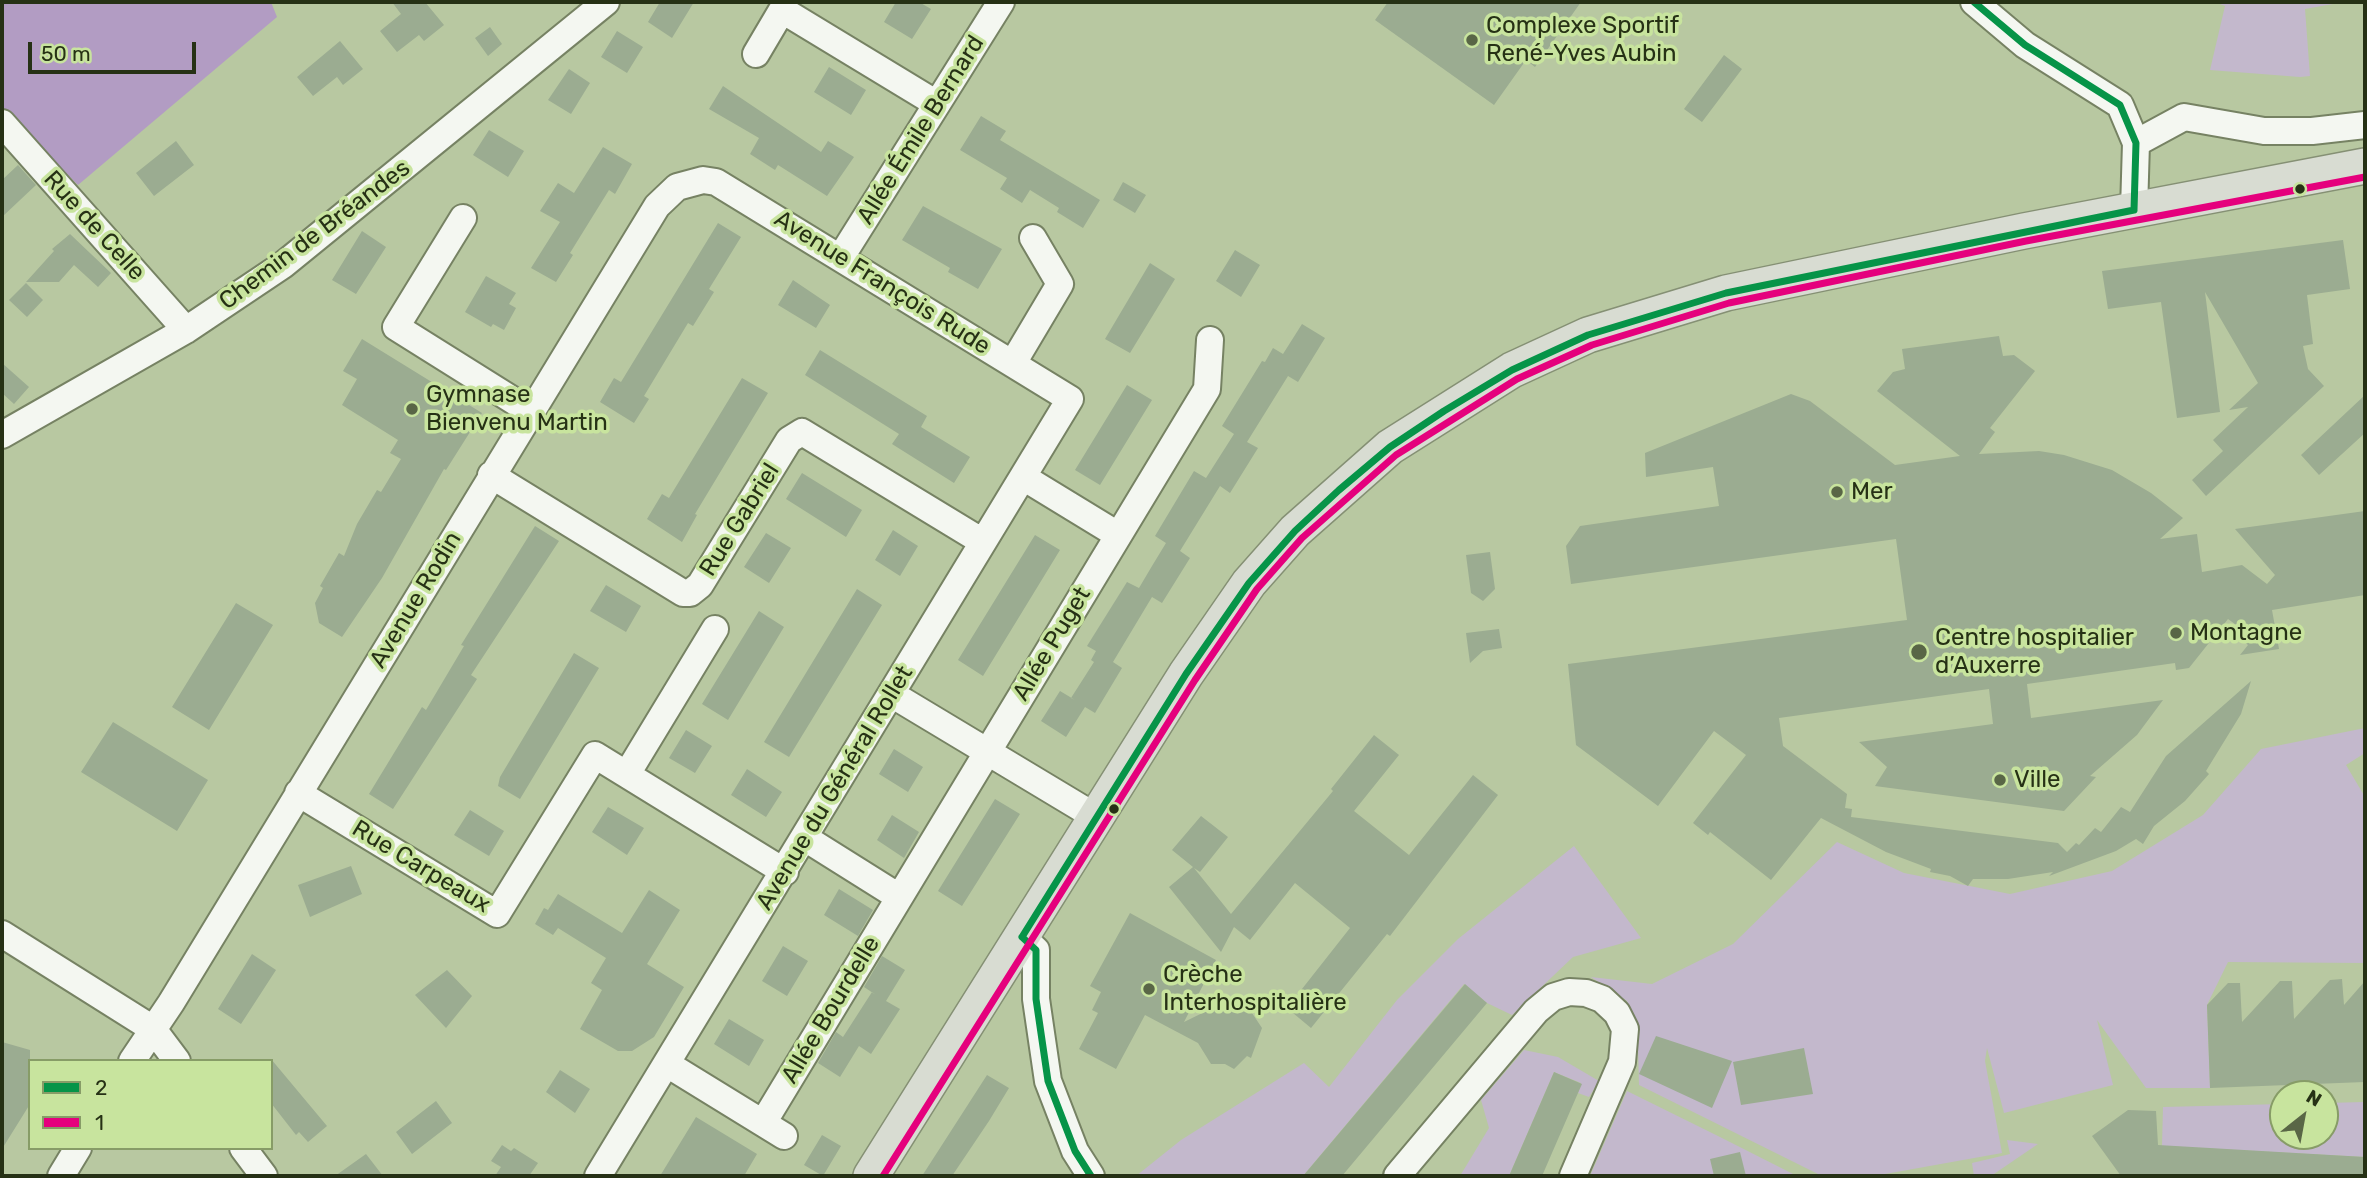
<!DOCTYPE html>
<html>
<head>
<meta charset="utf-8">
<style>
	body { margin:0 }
	#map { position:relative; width:2367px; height:1178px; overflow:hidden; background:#b8c8a1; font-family:Rubik,sans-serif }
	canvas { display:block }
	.frame { position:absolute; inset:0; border:4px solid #263115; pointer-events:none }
	.legend { position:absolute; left:28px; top:1059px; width:245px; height:91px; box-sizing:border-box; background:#c8e49e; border:2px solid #879c67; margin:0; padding:9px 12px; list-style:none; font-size:21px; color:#263115 }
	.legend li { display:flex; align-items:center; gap:14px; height:35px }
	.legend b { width:35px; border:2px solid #879c67 }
	.north { position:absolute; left:2269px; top:1080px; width:70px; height:70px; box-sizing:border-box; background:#c8e49e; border:2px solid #879c67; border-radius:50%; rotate:31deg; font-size:19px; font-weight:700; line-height:28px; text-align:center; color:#263115 }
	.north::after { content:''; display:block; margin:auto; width:24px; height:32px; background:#596646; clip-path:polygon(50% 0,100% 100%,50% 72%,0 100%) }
	.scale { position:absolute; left:28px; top:42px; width:168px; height:32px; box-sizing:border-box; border:4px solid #263115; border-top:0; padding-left:9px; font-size:21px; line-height:24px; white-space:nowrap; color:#263115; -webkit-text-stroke:5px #c8e49e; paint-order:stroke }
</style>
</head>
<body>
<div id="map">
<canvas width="2367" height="1178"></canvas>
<div class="frame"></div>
<ul class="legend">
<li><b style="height:9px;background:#069448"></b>2</li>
<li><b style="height:9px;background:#e5007d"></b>1</li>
</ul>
<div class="north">N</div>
<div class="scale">50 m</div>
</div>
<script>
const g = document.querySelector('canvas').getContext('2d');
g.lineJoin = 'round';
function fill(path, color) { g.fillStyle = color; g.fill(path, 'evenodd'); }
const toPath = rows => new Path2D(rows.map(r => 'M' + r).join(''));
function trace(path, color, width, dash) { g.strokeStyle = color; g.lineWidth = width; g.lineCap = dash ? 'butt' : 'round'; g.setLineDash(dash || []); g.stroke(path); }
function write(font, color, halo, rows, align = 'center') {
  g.font = font + ' Rubik,sans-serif'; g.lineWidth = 7; g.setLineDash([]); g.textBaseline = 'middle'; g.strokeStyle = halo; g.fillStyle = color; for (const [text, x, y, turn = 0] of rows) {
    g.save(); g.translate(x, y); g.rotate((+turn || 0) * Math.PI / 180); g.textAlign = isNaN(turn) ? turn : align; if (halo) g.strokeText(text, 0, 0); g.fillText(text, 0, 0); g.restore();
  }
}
fill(toPath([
	[2215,2,2344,2,2305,9,2310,76,2300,77,2210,70,2225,6],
	[2365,728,2365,753,2346,765,2365,797,2365,963,2228,962,2207,1005,2210,1088,2146,1088,2097,1020,2113,1085,2004,1113,1987,1048,1985,1061,2002,1153,1874,1176,1822,1176,1639,1085,1638,1047,1627,1001,1591,977,1652,984,1733,944,1837,842,1904,873,2010,894,2112,871,2203,815,2261,749],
	[1574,846,1641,938,1573,957,1512,1015,1487,1003,1464,984,1303,1176,1136,1176,1181,1140,1304,1063,1329,1087,1397,1000,1458,939],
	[1524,1050,1558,1057,1599,1081,1589,1097,1578,1093,1581,1083,1554,1072,1509,1176,1460,1176,1489,1128,1481,1100],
	[1627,1091,1720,1137,1797,1176,1590,1176],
	[2365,1102,2365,1157,2162,1146,2163,1107,2283,1104,2283,1136,2325,1136,2325,1103],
	[2007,1140,2038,1144,1991,1176,1974,1176,1972,1163,2010,1154]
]), '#c3b8cc');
fill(toPath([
	[2,2,271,2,277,17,78,185,2,110]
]), '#b29cc3');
fill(toPath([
	[392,2,425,2,444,25,424,41,419,35,397,52,380,31,401,14],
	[660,2,694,2,672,38,648,22],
	[896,2,919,2,931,9,912,39,884,22],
	[1388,2,1581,2,1535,67,1526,60,1494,105,1375,20],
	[490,27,502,44,488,56,475,38],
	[617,31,643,47,627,73,601,57],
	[340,41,363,69,343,85,337,77,313,96,297,77],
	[1724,55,1742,69,1702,122,1684,109],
	[829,67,866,90,851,115,814,92],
	[569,69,590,83,571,114,548,100],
	[723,86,821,152,828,141,854,157,827,196,778,165,775,170,750,154,759,138,709,109],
	[981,116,1006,131,1000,140,1100,200,1083,228,1057,212,1059,208,1030,190,1022,203,1000,189,1007,178,960,150],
	[489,130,524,151,508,177,473,155],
	[176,141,194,165,154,196,136,173],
	[603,147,632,164,615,194,609,190,570,253,573,255,556,282,531,268,560,222,540,211,558,183,574,193],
	[18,165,36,185,2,217,2,180],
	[1123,182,1146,195,1135,213,1113,200],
	[923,206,1002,249,978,289,948,272,950,268,902,240],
	[718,223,741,237,709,289,714,292,693,326,688,323,644,396,649,399,634,423,600,402,614,378,621,382],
	[362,231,386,247,356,294,332,280],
	[70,234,111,273,98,287,74,265,59,282,26,282,54,251,52,249],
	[2343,240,2350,289,2307,295,2313,344,2303,346,2308,369,2324,386,2206,496,2192,480,2223,451,2213,440,2248,407,2229,410,2258,383,2205,292,2220,412,2177,418,2161,302,2108,309,2102,271],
	[1235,250,1260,265,1241,297,1216,281],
	[1150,263,1175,279,1130,353,1105,339],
	[486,276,516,293,509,304,516,308,504,330,493,324,491,327,465,312],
	[793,280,830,305,816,328,778,305],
	[26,283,43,300,27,317,9,300],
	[1302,324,1325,338,1298,382,1288,376,1247,442,1258,448,1230,493,1220,486,1180,551,1190,558,1162,603,1152,597,1113,662,1122,668,1095,713,1085,707,1066,737,1041,721,1060,691,1075,700,1071,698,1094,662,1091,660,1096,651,1087,646,1127,582,1139,588,1152,566,1166,543,1155,536,1194,471,1206,478,1234,434,1222,426,1262,361,1265,362,1273,348,1283,354],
	[1999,336,2003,356,2014,355,2035,371,1990,428,1995,432,1979,454,2039,451,2064,455,2112,470,2151,493,2183,518,2160,539,2197,534,2202,572,2242,565,2267,584,2275,575,2235,529,2365,511,2365,595,2272,610,2279,649,2240,655,2248,645,2242,640,2246,632,2228,619,2189,668,2176,670,2175,663,2027,684,2031,718,2163,700,2137,735,2090,776,2096,777,2064,811,1875,786,1887,767,1859,742,1993,724,1989,689,1779,718,1783,746,1847,794,1845,808,1852,809,1851,817,2058,843,2067,852,2076,843,2079,845,2095,828,2101,832,2121,807,2130,812,2166,756,2251,681,2241,714,2206,771,2209,774,2185,801,2154,826,2143,844,2136,839,2116,851,2049,876,2053,872,2008,879,1973,879,1968,886,1950,876,1930,872,1931,869,1886,852,1821,818,1771,880,1710,832,1708,835,1693,823,1746,755,1714,731,1658,806,1576,745,1568,664,1907,620,1896,539,1571,584,1566,546,1580,526,1719,506,1713,467,1646,477,1645,453,1791,394,1810,401,1895,465,1960,456,1877,391,1893,372,1905,369,1902,349],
	[362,339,482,413,446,470,444,469,382,578,342,637,319,623,315,603,323,588,320,586,339,553,344,556,357,524,377,490,381,492,401,459,390,453,398,440,342,405,357,379,343,371],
	[820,350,927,416,921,427,970,457,954,483,892,444,899,434,805,375],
	[2,363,29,387,14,404,2,393],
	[742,378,768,393,695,514,697,515,682,542,647,519,662,494,669,498],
	[1127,385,1152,400,1100,485,1075,470],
	[2365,395,2365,433,2319,475,2301,455],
	[802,473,862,510,846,537,786,499],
	[535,526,559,541,471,675,477,679,393,809,369,794,422,707,426,710,464,646,461,645],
	[893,530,918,546,900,576,875,560],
	[766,533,791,548,769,583,744,567],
	[1035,535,1060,550,983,676,958,660],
	[1490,552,1495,589,1483,601,1471,593,1466,555],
	[606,585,641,606,626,632,590,611],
	[857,589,882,605,789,757,764,742],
	[236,603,273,625,209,730,172,707],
	[759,611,784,627,728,720,702,704],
	[1499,629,1502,648,1483,651,1470,663,1466,633],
	[574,653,599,668,520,799,498,786,500,777],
	[113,722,208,780,177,831,81,772],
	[686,730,712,746,695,773,669,758],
	[1374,735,1399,755,1354,811,1409,855,1473,775,1498,795,1390,936,1387,934,1311,1028,1287,1008,1350,928,1295,883,1250,940,1234,927,1221,952,1169,887,1193,867,1172,850,1201,816,1228,837,1200,872,1194,868,1231,914,1333,791,1331,789],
	[894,749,923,767,908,792,879,774],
	[747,769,782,792,766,817,731,795],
	[995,799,1020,814,962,906,938,891],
	[608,807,644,828,627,855,592,832],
	[470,810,504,831,489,856,454,835],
	[892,815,919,832,904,858,877,840],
	[351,866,362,894,310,917,298,885],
	[839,889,873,910,858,936,824,915],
	[649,890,680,910,647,964,684,987,654,1037,632,1051,618,1051,580,1029,602,990,591,983,606,958,558,928,553,935,535,924,544,908,548,910,558,894,622,933],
	[1130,913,1216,960,1184,1022,1229,1000,1236,1004,1244,1001,1262,1028,1251,1058,1247,1056,1234,1069,1225,1064,1211,1064,1198,1043,1145,1015,1116,1069,1079,1049,1098,1013,1092,1010,1101,992,1090,986],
	[783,946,808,961,787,996,762,981],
	[252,954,276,970,241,1024,218,1009],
	[882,956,905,970,886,1001,900,1009,871,1054,859,1046,840,1077,818,1063,836,1032,843,1037,872,992,876,995,864,987],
	[447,970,472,996,446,1028,415,995],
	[2342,979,2344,1005,2365,981,2365,1082,2210,1088,2207,1005,2228,983,2240,983,2242,1022,2280,981,2292,981,2294,1019,2330,980],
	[1465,984,1487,1003,1342,1176,1303,1176],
	[729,1019,764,1040,749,1066,714,1044],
	[1656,1036,1732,1061,1712,1108,1639,1074],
	[2,1042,30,1050,30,1104,2,1149],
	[1804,1048,1813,1094,1741,1105,1733,1062],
	[271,1059,327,1126,308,1142,299,1132,296,1135,271,1103],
	[560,1070,590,1089,575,1113,546,1092],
	[1554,1072,1582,1084,1578,1093,1542,1176,1509,1176],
	[987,1075,1009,1088,989,1121,952,1176,922,1176],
	[436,1101,452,1123,412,1154,396,1132],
	[2128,1110,2156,1111,2158,1145,2365,1157,2365,1176,2121,1176,2092,1136],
	[696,1117,757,1154,744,1176,660,1176],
	[822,1135,841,1146,823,1176,804,1165],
	[502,1145,511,1151,514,1148,538,1163,529,1176,495,1176,501,1167,491,1161],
	[1740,1152,1746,1176,1714,1176,1710,1159],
	[366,1154,383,1176,335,1176]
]), '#9bac91');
const minor = toPath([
	[1974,2,2025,45,2120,105,2136,143,2134,210],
	[756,54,782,10,937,104],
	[2,123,186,330],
	[2136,143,2184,117,2264,131,2312,131,2365,125],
	[463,218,396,327,530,411],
	[841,257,1001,2],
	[1013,363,1060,284,1033,238],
	[2,435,186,330,283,265,606,2],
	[491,475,683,593,690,593,700,585,789,440,802,432,983,542],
	[1023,477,1118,535],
	[893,695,1096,817],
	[627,774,715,629],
	[298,793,497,914,595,755,785,872],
	[805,838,899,897],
	[2,934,153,1029,177,1061],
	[1022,937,1036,950,1036,999,1048,1081,1075,1151,1091,1176],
	[132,1061,171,1003,657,206,677,187,703,180,716,182,1070,399,598,1176],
	[667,1064,784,1136],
	[763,1123,1207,389,1210,340],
	[243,1148,264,1176],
	[61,1176,78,1148],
	[1397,1176,1536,1011,1553,997,1569,992,1586,993,1602,999,1617,1013,1625,1029,1622,1062,1573,1176]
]);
const major = toPath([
	[871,1176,1186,674,1249,583,1295,531,1390,447,1512,370,1588,335,1726,293,2024,231,2365,166]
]);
trace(minor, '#768263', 30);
trace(major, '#859074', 38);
trace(minor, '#f4f7f1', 26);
trace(major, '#d8dcd2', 35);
trace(toPath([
	[1974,2,2025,45,2120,105,2136,143,2134,210],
	[1022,937,1186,674,1249,583,1295,531,1339,490,1390,447,1444,411,1512,370,1588,335,1726,293,2134,210],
	[1022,937,1036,950,1036,999,1048,1081,1075,1151,1091,1176]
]), '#069448', 7);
trace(toPath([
	[883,1176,1195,680,1257,589,1302,538,1396,455,1517,379,1592,345,1729,303,2026,241,2365,177]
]), '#e5007d', 7);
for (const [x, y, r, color] of [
	[1472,40,7,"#596646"],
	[2300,189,6,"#263115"],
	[412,409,7,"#596646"],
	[1837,492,7,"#596646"],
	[2176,633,7,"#596646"],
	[1919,652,9,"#596646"],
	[2000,780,7,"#596646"],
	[1114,809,6,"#263115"],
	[1149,989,7,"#596646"]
]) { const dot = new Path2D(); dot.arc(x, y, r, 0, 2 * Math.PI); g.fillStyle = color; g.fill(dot); trace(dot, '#c8e49e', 2.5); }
write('24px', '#263115', '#c8e49e', [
	["Complexe Sportif",1486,26],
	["René-Yves Aubin",1486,54],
	["Gymnase",426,395],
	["Bienvenu Martin",426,423],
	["Mer",1851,492],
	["Montagne",2190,633],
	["Centre hospitalier",1935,638],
	["d’Auxerre",1935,666],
	["Ville",2014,780],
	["Crèche",1163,975],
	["Interhospitalière",1163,1003]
], 'left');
write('24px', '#263115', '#c8e49e', [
	["Allée Émile Bernard",921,130,-58],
	["Rue de Celle",94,226,48],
	["Chemin de Bréandes",315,235,-37],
	["Avenue François Rude",882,283,32],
	["Rue Gabriel",740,520,-58],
	["Avenue Rodin",416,600,-59],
	["Allée Puget",1052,644,-59],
	["Avenue du Général Rollet",835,788,-59],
	["Rue Carpeaux",421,867,31],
	["Allée Bourdelle",831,1010,-59]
]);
</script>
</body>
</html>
